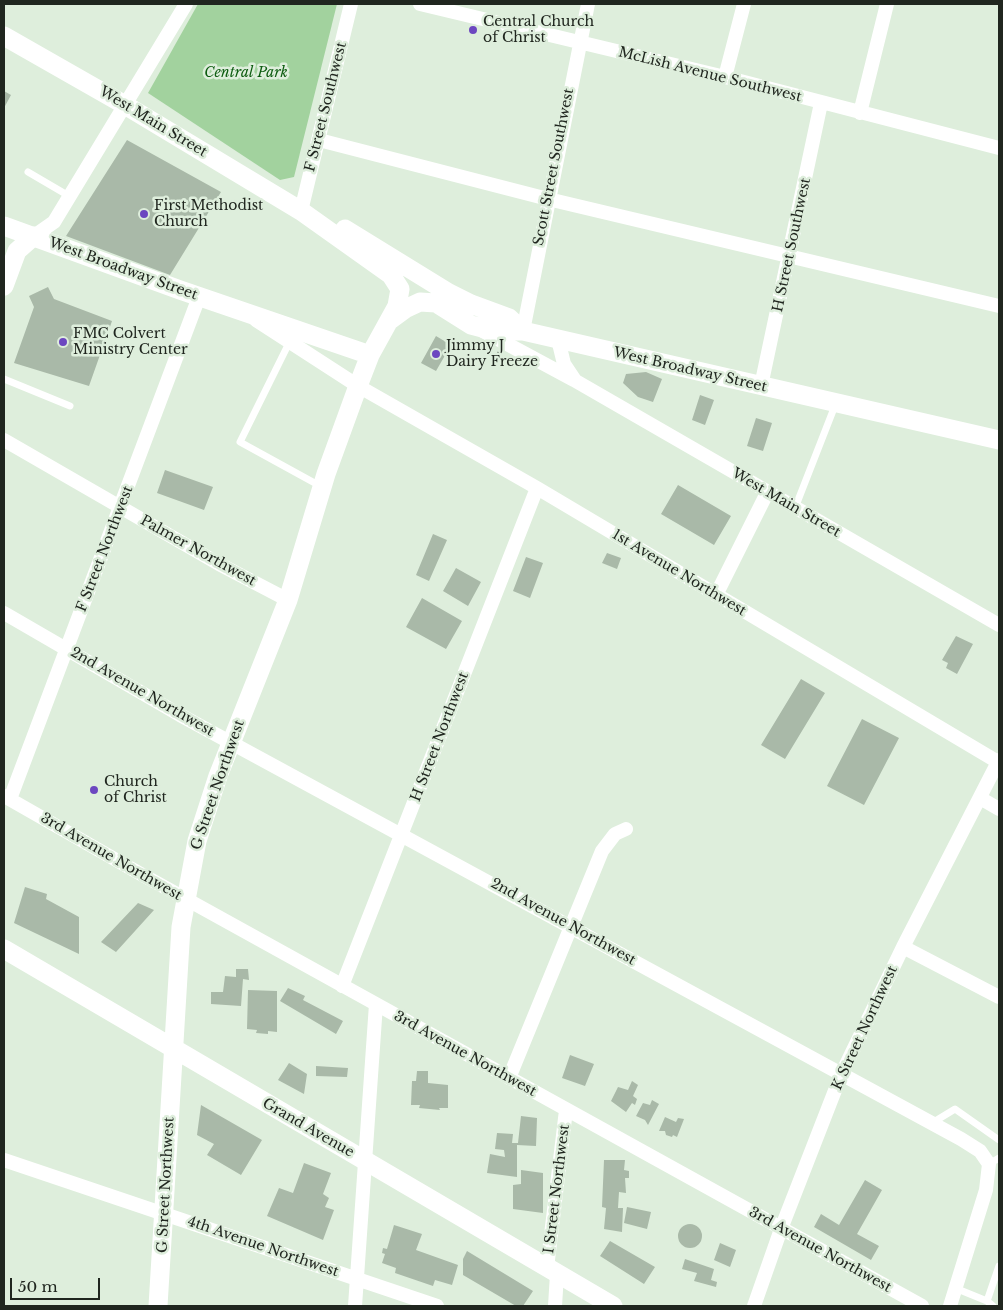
<!DOCTYPE html>
<html>
<head>
<meta charset="utf-8">
<style>
	body { margin:0 }
	#map { position:relative; width:1003px; height:1310px; overflow:hidden; background:#deeedc; font-family:"Libre Baskerville",serif }
	canvas { display:block }
	.frame { position:absolute; inset:0; border:5px solid #20261f; pointer-events:none }
	.scale { position:absolute; left:10px; top:1278px; width:90px; height:22px; box-sizing:border-box; border:2px solid #20261f; border-top:0; padding-left:6px; font-size:15px; line-height:18px; white-space:nowrap; color:#20261f; -webkit-text-stroke:4px #deeedc; paint-order:stroke }
</style>
</head>
<body>
<div id="map">
<canvas width="1003" height="1310"></canvas>
<div class="frame"></div>
<div class="scale">50 m</div>
</div>
<script>
const g = document.querySelector('canvas').getContext('2d');
g.lineJoin = 'round';
function fill(path, color) { g.fillStyle = color; g.fill(path, 'evenodd'); }
const toPath = rows => new Path2D(rows.map(r => 'M' + r).join(''));
function trace(path, color, width, dash) { g.strokeStyle = color; g.lineWidth = width; g.lineCap = dash ? 'butt' : 'round'; g.setLineDash(dash || []); g.stroke(path); }
function write(font, color, halo, rows, align = 'center') {
  g.font = font + ' "Libre Baskerville",serif'; g.lineWidth = 5; g.setLineDash([]); g.textBaseline = 'middle'; g.strokeStyle = halo; g.fillStyle = color; for (const [text, x, y, turn = 0] of rows) {
    g.save(); g.translate(x, y); g.rotate((+turn || 0) * Math.PI / 180); g.textAlign = isNaN(turn) ? turn : align; if (halo) g.strokeText(text, 0, 0); g.fillText(text, 0, 0); g.restore();
  }
}
fill(toPath([
	[198,4,337,4,294,177,280,180,148,93]
]), '#a2d29e');
fill(toPath([
	[4,91,11,95,4,108],
	[127,140,221,192,170,275,66,236],
	[48,287,54,299,112,321,89,386,14,363,34,307,29,296],
	[436,336,451,345,436,371,421,363],
	[646,372,662,379,653,402,638,397,623,383,626,374],
	[700,395,714,400,705,425,692,420],
	[756,418,772,423,763,451,747,446],
	[165,470,213,487,204,510,157,493],
	[678,485,731,516,714,545,661,514],
	[433,534,447,540,429,581,416,575],
	[607,553,621,558,617,569,602,563],
	[526,557,543,563,530,598,513,591],
	[456,568,481,582,468,606,443,591],
	[422,598,462,621,446,649,406,627],
	[956,636,973,644,957,674,946,668,948,663,942,660],
	[801,679,825,693,785,759,761,745],
	[862,719,899,738,864,805,827,786],
	[25,887,47,894,46,899,79,917,79,954,14,923],
	[138,903,154,910,116,952,101,942],
	[236,969,248,969,249,980,243,979,241,1006,211,1004,211,992,223,992,225,976,236,977],
	[288,988,305,996,303,1000,343,1021,336,1034,280,1001],
	[248,990,277,991,277,1032,268,1031,268,1034,256,1033,257,1030,247,1029],
	[570,1055,594,1064,585,1086,562,1078],
	[289,1063,307,1074,304,1094,278,1080],
	[316,1066,348,1068,347,1077,316,1076],
	[417,1071,428,1071,428,1083,448,1085,448,1108,439,1108,440,1110,419,1108,420,1105,411,1105,412,1081,416,1081],
	[632,1081,638,1085,633,1096,637,1099,635,1105,632,1103,626,1112,611,1101,618,1087,628,1090],
	[652,1100,659,1104,648,1125,645,1120,636,1116,643,1103,650,1105],
	[201,1105,262,1140,241,1175,207,1155,214,1144,197,1135],
	[521,1116,537,1118,536,1146,517,1145,517,1177,487,1173,490,1154,505,1157,504,1150,495,1149,497,1133,513,1134,512,1143,518,1143],
	[665,1117,676,1122,678,1118,684,1119,677,1137,673,1135,672,1137,666,1135,665,1131,659,1131],
	[604,1160,625,1160,624,1170,629,1171,629,1178,625,1178,626,1193,619,1192,618,1208,623,1208,622,1232,604,1229,606,1208,602,1207],
	[304,1163,331,1173,323,1194,329,1198,325,1207,334,1210,323,1240,267,1216,279,1188,293,1193],
	[521,1170,543,1173,543,1213,513,1209,513,1185,521,1184],
	[865,1180,882,1190,857,1234,879,1246,871,1260,814,1227,821,1214,839,1225],
	[627,1207,651,1212,647,1229,624,1223],
	'678 1236a12 12 0 1 1 24 0a12 12 0 1 1-24 0Z',
	[394,1225,422,1234,416,1250,458,1265,452,1285,435,1280,433,1286,395,1273,396,1268,382,1263,385,1254,382,1253,383,1248,387,1249],
	[610,1241,655,1267,644,1284,600,1256],
	[720,1243,736,1250,730,1267,714,1260],
	[467,1251,533,1291,523,1306,516,1306,463,1275,463,1259],
	[685,1259,714,1269,711,1280,717,1282,716,1287,694,1281,697,1273,682,1269]
]), '#a9b9a8');
trace(toPath([
	[28,172,69,196],
	[289,343,240,442,322,487],
	[4,379,70,406],
	[795,508,836,403],
	[932,1123,955,1109,999,1140],
	[989,1164,999,1158],
	[955,1288,987,1301,993,1306],
	[987,1301,999,1266]
]), '#fff', 7);
trace(toPath([
	[420,4,725,77,999,148],
	[725,77,744,4],
	[860,113,887,4],
	[319,140,548,199,999,306],
	[301,211,351,4],
	[34,236,54,222,186,4],
	[256,320,358,386,537,488,998,762],
	[483,331,574,380,999,625],
	[523,331,588,4],
	[558,339,564,364,574,379],
	[761,386,821,103],
	[4,440,219,564,288,600],
	[716,595,767,493],
	[4,613,180,715,961,1139,980,1151,989,1164,986,1190,950,1306],
	[4,796,139,873,922,1306],
	[980,798,999,809],
	[10,799,199,297],
	[903,947,999,997],
	[342,986,537,488],
	[509,1078,602,851,615,834,626,829],
	[4,1160,437,1306],
	[547,1268,566,1110],
	[355,1306,376,1004],
	[555,1306,557,1274],
	[754,1306,781,1229,841,1075,903,947,999,760]
]), '#fff', 14);
trace(toPath([
	[4,36,125,105,301,211,391,275,400,289,397,306,370,355,358,386,326,474,288,600,218,776,197,841,181,927,158,1306],
	[4,226,180,290,370,355],
	[345,229,449,293,471,304,509,318,523,331],
	[4,286,17,251,34,236],
	[390,320,405,309,420,302,436,303,471,325,494,331,523,331,999,440],
	[4,949,613,1306]
]), '#fff', 19);
for (const [x, y, r, color] of [
	[473,30,5,"#6c47c0"],
	[144,214,5,"#6c47c0"],
	[63,342,5,"#6c47c0"],
	[436,354,5,"#6c47c0"],
	[94,790,5,"#6c47c0"]
]) { const dot = new Path2D(); dot.arc(x, y, r, 0, 2 * Math.PI); g.fillStyle = color; g.fill(dot); trace(dot, '#deeedc', 2); }
write('14px', '#20261f', '#deeedc', [
	["Central Church",483,22],
	["of Christ",483,38],
	["First Methodist",154,206],
	["Church",154,222],
	["FMC Colvert",73,334],
	["Ministry Center",73,350],
	["Jimmy J",446,346],
	["Dairy Freeze",446,362],
	["Church",104,782],
	["of Christ",104,798]
], 'left');
write('italic 14px', '#0d5c10', '#deeedc', [
	["Central Park",246,73]
]);
write('14px', '#20261f', '#deeedc', [
	["McLish Avenue Southwest",710,75,14],
	["F Street Southwest",326,107,-76],
	["West Main Street",153,122,31],
	["Scott Street Southwest",554,167,-79],
	["H Street Southwest",792,245,-78],
	["West Broadway Street",123,269,20],
	["West Broadway Street",690,370,13],
	["West Main Street",786,503,30],
	["F Street Northwest",105,549,-69],
	["Palmer Northwest",198,551,29],
	["1st Avenue Northwest",679,573,31],
	["2nd Avenue Northwest",142,692,30],
	["H Street Northwest",440,737,-69],
	["G Street Northwest",218,785,-71],
	["3rd Avenue Northwest",111,857,30],
	["2nd Avenue Northwest",563,922,29],
	["K Street Northwest",865,1028,-65],
	["3rd Avenue Northwest",465,1054,29],
	["Grand Avenue",308,1128,30],
	["G Street Northwest",166,1185,-87],
	["I Street Northwest",557,1189,-83],
	["4th Avenue Northwest",263,1247,19],
	["3rd Avenue Northwest",820,1250,29]
]);
</script>
</body>
</html>
